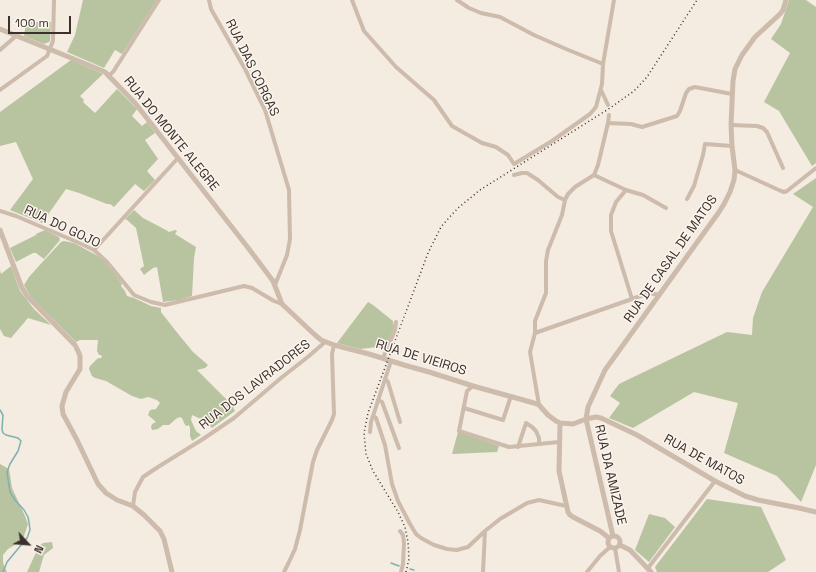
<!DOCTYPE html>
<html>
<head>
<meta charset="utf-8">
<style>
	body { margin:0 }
	#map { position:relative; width:816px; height:572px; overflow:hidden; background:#f4ebe1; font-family:"Space Grotesk",sans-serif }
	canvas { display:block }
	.north { position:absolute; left:8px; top:524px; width:40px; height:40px; -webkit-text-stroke:3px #fbf5ee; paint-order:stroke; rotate:116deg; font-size:11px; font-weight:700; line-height:16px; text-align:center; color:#3b302b }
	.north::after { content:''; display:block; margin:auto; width:14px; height:18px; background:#3b302b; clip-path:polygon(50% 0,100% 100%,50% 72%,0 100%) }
	.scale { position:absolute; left:8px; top:16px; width:63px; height:18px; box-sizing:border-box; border:2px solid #3b302b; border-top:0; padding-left:5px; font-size:12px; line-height:14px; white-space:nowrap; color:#3b302b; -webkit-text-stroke:3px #fbf5ee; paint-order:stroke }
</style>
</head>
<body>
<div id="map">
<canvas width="816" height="572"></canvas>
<div class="north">N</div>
<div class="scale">100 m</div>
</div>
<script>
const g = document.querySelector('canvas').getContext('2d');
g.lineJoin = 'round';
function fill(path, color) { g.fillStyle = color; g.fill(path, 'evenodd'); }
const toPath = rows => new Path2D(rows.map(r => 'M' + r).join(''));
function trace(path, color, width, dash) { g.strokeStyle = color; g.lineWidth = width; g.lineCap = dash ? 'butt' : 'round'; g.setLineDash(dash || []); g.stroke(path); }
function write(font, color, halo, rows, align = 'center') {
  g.font = font + ' "Space Grotesk",sans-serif'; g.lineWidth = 3; g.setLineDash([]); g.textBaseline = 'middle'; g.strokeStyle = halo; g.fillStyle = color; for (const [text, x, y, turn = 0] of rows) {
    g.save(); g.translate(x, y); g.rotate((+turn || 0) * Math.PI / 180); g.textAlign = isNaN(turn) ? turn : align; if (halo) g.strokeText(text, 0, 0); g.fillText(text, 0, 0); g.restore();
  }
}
fill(toPath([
	[83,0,157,0,122,54,115,50,104,68,67,52,75,35],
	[789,0,806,0,816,7,816,163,812,166,779,111,764,102,790,53,771,39,781,24],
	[26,22,51,22,50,41,49,42,44,44,24,36],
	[71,60,103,74,80,96,84,100,83,102,95,113,117,89,137,109,132,116,142,126,147,122,155,133,145,140,158,159,147,171,155,180,144,191,135,184,114,207,110,204,107,204,79,193,66,189,42,223,10,210,33,179,16,142,0,146,0,112],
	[816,178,816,465,801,502,777,476,724,453,738,403,694,392,633,428,609,418,620,403,610,396,619,384,727,332,752,335,753,318,762,292,813,207,793,194],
	[134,210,143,218,166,230,169,232,175,230,177,231,175,234,196,247,194,258,192,296,179,300,163,302,157,267,153,268,144,275,140,269,144,266,136,228,127,220,125,219],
	[45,230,59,237,60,240,44,259,36,253,33,253,16,262,10,248,36,235,36,234],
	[64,241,74,243,96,255,103,260,114,273,122,284,121,286,125,291,127,296,134,298,151,306,161,308,161,312,175,330,193,352,208,365,205,368,197,370,232,405,235,411,212,428,201,419,192,415,191,420,196,431,201,435,192,441,190,436,190,428,189,425,186,426,184,423,183,420,181,417,177,418,169,425,163,425,158,429,152,430,151,427,152,424,156,422,148,415,150,410,156,409,160,403,157,400,148,397,141,399,132,396,106,381,95,378,92,376,89,369,90,366,97,359,99,358,101,358,102,357,101,355,99,355,97,351,98,340,80,340,76,342,31,297,24,285,29,277,37,268,61,242],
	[11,266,20,291,34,309,51,325,28,318,11,338,4,336,0,329,0,270,1,274],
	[368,302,373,305,393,321,394,328,385,349,381,349,378,347,360,349,337,343],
	[458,432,499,446,497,452,452,454],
	[0,464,9,469,12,488,25,516,28,524,24,536,15,545,8,549,3,555,3,563,7,572,0,572],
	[707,499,761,507,786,560,768,572,657,572,655,567],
	[649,514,665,518,675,527,649,562,635,550],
	[52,542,53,548,44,555,39,572,27,572,39,546,43,543]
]), '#b8c4a0');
trace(toPath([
	[0,410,3,415,2,429,3,433,6,435,18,438,21,441,18,451,10,464,7,472,10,492,15,500,24,510,28,517,29,522,30,530,27,538,7,562,3,572],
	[391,563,399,566],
	[410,569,414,570]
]), '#7fb0b2', 1.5);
trace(toPath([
	[209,0,211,9,245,69,265,110,289,190,290,239,287,255,275,285],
	[352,0,364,31,396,67,434,100,452,126,482,143,496,147,508,155,514,164,552,141,590,114,596,107,602,84,603,64,614,0],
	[457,0,469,8,481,13,500,17,534,35,566,49,603,64],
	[0,50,16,36],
	[108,76,113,72,159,0],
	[0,90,47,56,53,41,54,0],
	[601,90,608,105],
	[608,123,631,124,642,127,677,116,680,111,686,93,689,89,695,87,732,94],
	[731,125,757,126,763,128,767,132,783,168],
	[735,170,781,191,784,192,787,191,816,168],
	[514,175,522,173,527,173,538,180,558,197,565,200],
	[594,175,626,190,643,195,666,208],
	[626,190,616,202,611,215,611,231,632,299],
	[687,199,694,186,703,155,705,144,732,146],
	[0,211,16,216,77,242,94,250,107,262,134,295,151,302,165,305,244,286,252,288,274,301,282,304],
	[94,250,178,158],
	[535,333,632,299,649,293,660,295],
	[383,358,395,330,396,322],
	[391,361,373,416,376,418,385,445,392,484,398,501,410,524,416,534,421,538,434,545,447,549,457,550,468,547,485,531,500,519,527,503,539,500,566,506],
	[385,379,388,382,400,422],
	[473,386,467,391,459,431,509,447,559,442],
	[378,400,382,402,399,448],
	[539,405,530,352,535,333,535,321,546,293,546,261,548,250,562,215,565,200,568,194,575,187,594,175,598,165,608,123,609,115],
	[464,408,503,420,511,396],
	[370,432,371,422,373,416],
	[518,447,526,423,532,427,536,431,539,438,539,441],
	[133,506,135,492,143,477,158,467,203,439,234,418,281,378,309,356,325,342],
	[400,531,403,535,404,543,403,564,401,572],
	[615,548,619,572],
	[648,568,715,481],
	[284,572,289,562,295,549,300,530,313,462,317,450,332,420,334,414,332,354,334,345],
	[483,572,485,531],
	[587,572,600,556,610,547]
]), '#cdbbac', 4);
trace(toPath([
	[0,29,86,64,105,72,135,103,249,249,273,281,282,304,315,335,321,340,334,345,369,354,404,365,429,372,473,386,534,403,539,405,548,415,556,421,560,423,573,424,586,419,596,417,601,418,637,435,715,481,745,496,758,500,799,508,816,512],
	[0,230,22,288,28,297,75,345,78,351,80,356,80,369,66,392,62,406,63,414,77,440,98,484,106,493,117,500,133,506,144,515,160,531,164,539,172,572],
	[560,423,559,471,568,512,570,515,573,517,600,531,609,538],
	'608 542a6 6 0 1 1 12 0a6 6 0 1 1-12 0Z',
	[613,536,586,419,588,407,605,370,719,212,724,204,730,192,734,180,735,170,732,146,731,125,733,81,735,69,742,55,755,37,780,14,783,10,786,0],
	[620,545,630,550,651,572]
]), '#cdbbac', 5);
trace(toPath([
	[406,572,409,559,408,542,405,527,398,512,373,471,366,454,364,433,368,413,428,253,441,227,447,220,458,208,480,190,610,108,634,91,647,77,697,0]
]), '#3b302b', 1.5, [1, 3]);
write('13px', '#3b302b', '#fbf5ee', [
	["RUA DAS CORGAS",252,68,64],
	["RUA DO MONTE ALEGRE",171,134,51],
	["RUA DO GOJO",62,227,25],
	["RUA DE CASAL DE MATOS",671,259,-55],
	["RUA DE VIEIROS",421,358,17],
	["RUA DOS LAVRADORES",255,385,-38],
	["RUA DE MATOS",704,460,29],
	["RUA DA AMIZADE",610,475,77]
]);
</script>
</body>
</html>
